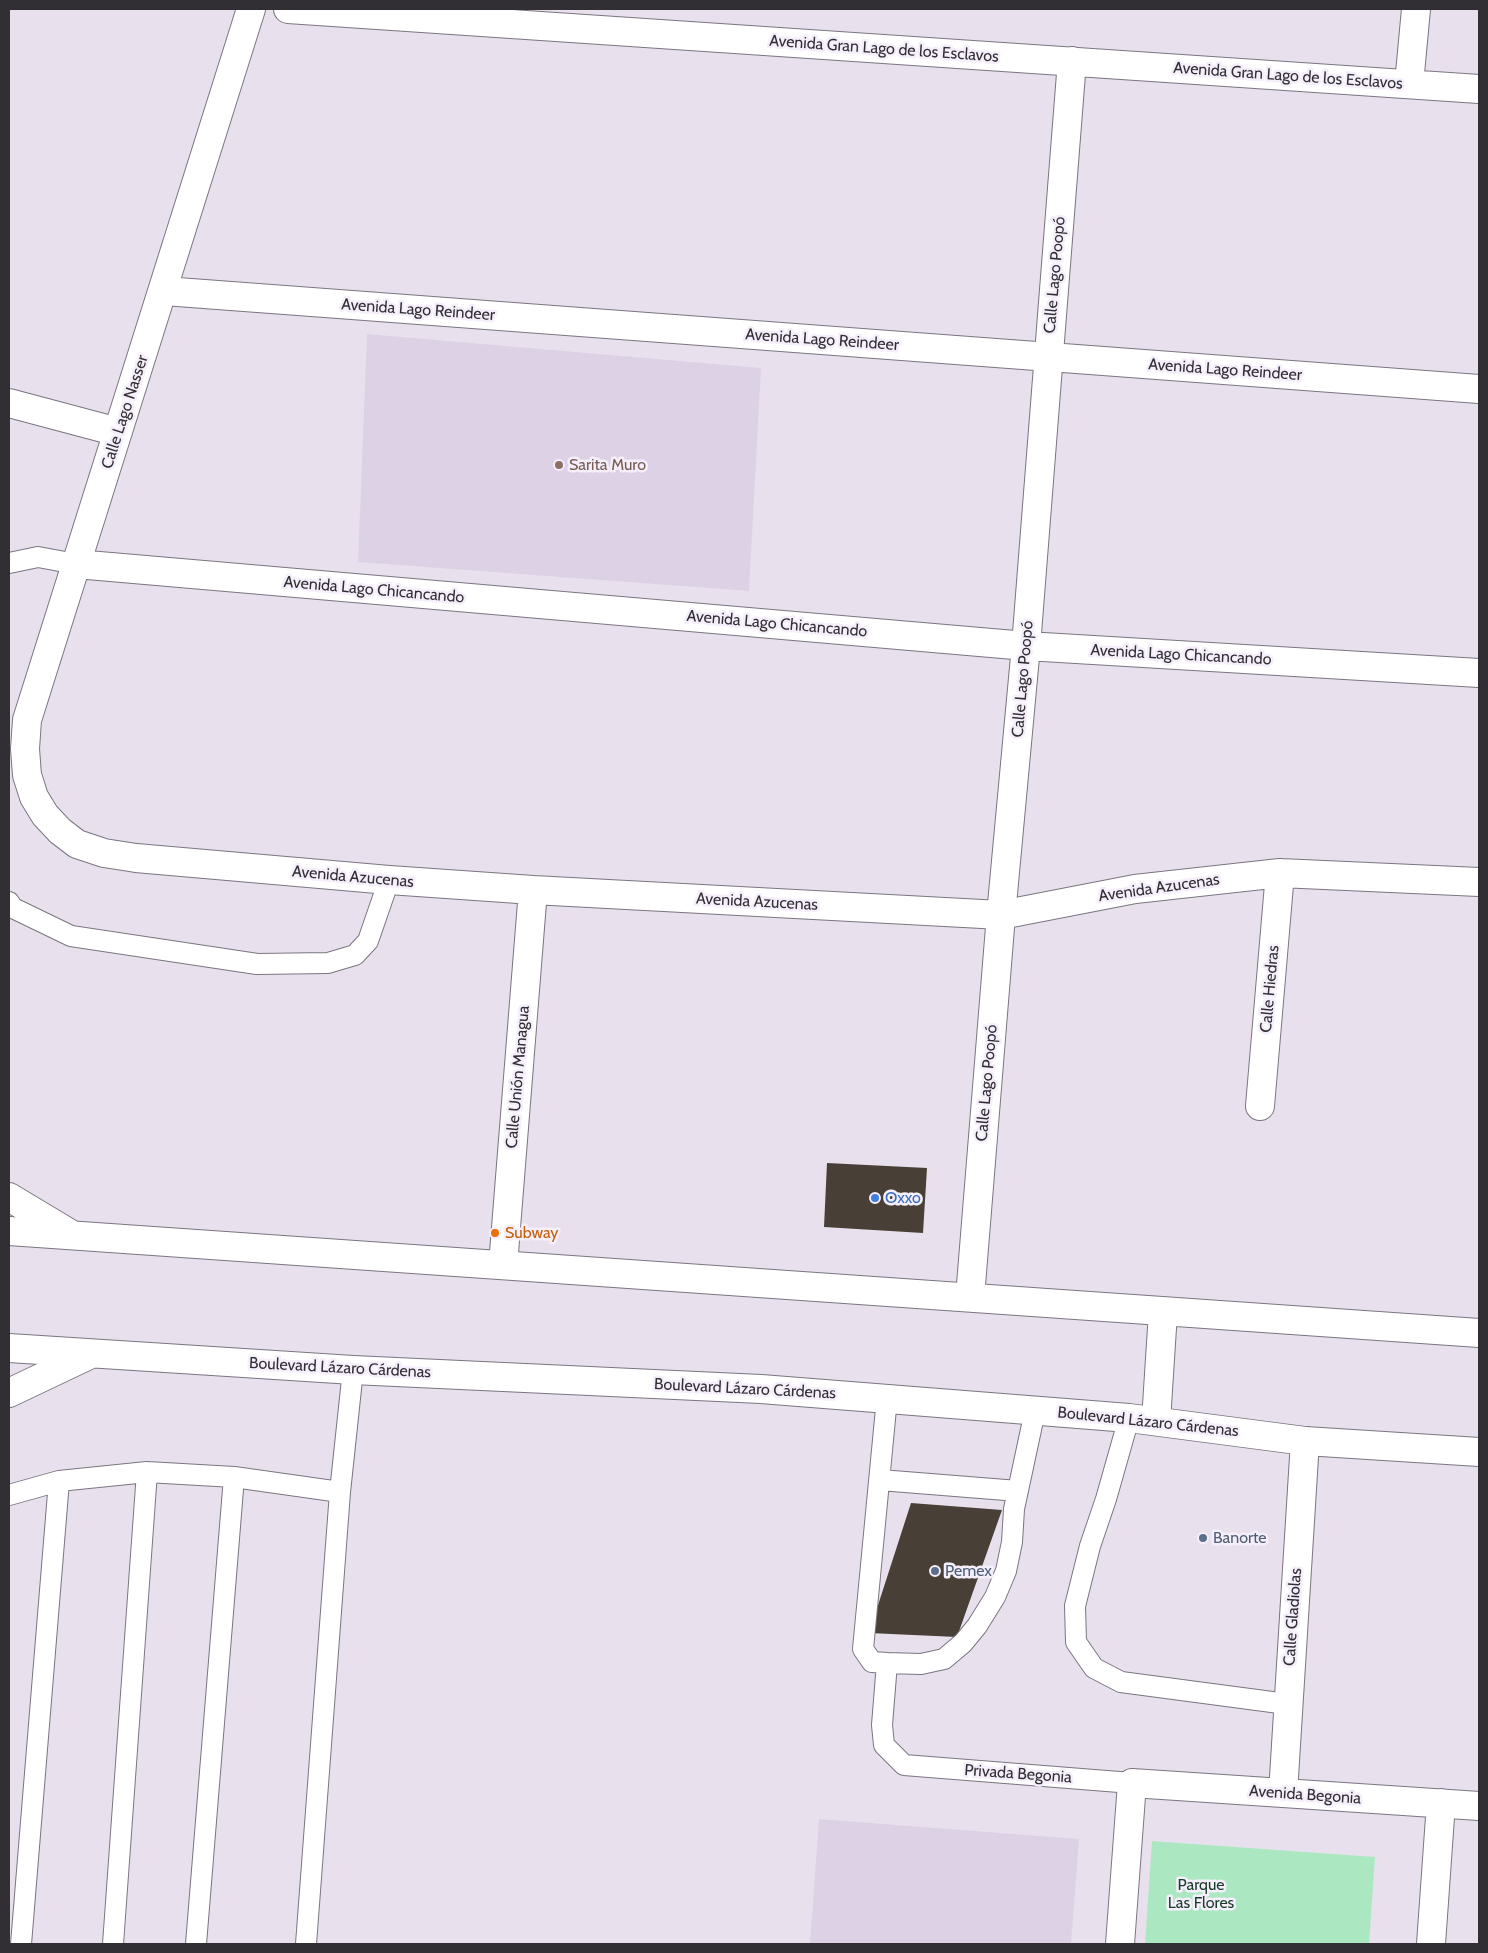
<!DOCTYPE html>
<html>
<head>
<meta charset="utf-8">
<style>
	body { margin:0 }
	#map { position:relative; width:1488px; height:1953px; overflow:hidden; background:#e8e1ed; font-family:Cabin,sans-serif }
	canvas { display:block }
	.frame { position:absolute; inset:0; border:10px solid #322f34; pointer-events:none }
</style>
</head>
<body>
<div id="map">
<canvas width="1488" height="1953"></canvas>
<div class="frame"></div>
</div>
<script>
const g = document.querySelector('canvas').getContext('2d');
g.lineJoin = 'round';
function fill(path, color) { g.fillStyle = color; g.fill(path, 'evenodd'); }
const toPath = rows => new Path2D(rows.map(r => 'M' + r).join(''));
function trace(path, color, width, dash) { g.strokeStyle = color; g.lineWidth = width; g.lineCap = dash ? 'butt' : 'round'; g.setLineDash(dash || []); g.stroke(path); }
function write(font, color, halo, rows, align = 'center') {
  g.font = font + ' Cabin,sans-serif'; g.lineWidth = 5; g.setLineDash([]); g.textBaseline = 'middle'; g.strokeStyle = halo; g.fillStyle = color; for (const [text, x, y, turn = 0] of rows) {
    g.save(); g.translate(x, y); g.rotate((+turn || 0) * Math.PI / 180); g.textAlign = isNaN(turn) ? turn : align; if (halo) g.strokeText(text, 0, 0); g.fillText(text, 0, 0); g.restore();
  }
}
fill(toPath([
	[367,334,761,368,749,591,358,562],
	[819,1819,1079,1839,1071,1944,810,1944]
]), '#ddd2e5');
fill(toPath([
	[1152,1841,1375,1857,1369,1944,1145,1944]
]), '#abe8c2');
fill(toPath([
	[827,1163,927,1168,923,1233,824,1227],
	[911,1503,1002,1510,957,1637,869,1633]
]), '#484037');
const service = toPath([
	[9,563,38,557,76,564],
	[9,902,13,908,71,936,257,964,328,963,355,955,368,941,389,880],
	[1035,1411,1014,1509,1012,1542,1006,1571,995,1597,977,1626,963,1643,944,1659,921,1664,887,1663,882,1725,884,1745,904,1765,1132,1783],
	[1129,1418,1106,1499,1090,1546,1075,1606,1076,1642,1094,1668,1121,1682,1287,1704],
	[880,1480,1018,1491],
	[9,1495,59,1481,147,1472,234,1477,340,1492],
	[887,1663,872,1662,863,1649,887,1398],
	[21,1944,59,1481],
	[113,1944,147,1472],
	[196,1944,234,1477],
	[306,1944,340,1492,353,1370]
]);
const minor = toPath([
	[251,9,27,720,25,749,27,775,34,797,45,815,60,831,77,844,104,853,136,858,389,880,533,890,1001,915,1135,889,1280,873,1479,882],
	[288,9,1479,89],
	[1409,84,1416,9],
	[164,291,1479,389],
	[9,403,118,432],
	[76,564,1026,646,1479,673],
	[1260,1106,1280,873],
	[503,1265,533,890],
	[970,1297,1001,915,1026,646,1072,61],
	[1283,1793,1305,1441],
	[1120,1944,1132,1783,1479,1806],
	[1431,1944,1441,1803]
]);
const trunk = toPath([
	[9,1197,69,1233],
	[9,1231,1479,1333],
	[9,1348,353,1370,761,1389,1129,1418,1305,1441,1479,1452],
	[9,1393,91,1354],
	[1156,1421,1163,1312]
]);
trace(service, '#7b7580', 22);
trace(minor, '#7b7580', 30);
trace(trunk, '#7b7580', 30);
trace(service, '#fff', 20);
trace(minor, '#fff', 28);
trace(trunk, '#fff', 28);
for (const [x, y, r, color] of [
	[559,465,5,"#8d6e63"],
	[875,1198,5,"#3f7fe0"],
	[495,1233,5,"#e8710a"],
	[1203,1538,5,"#5c6f8a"],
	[935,1571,5,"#5c6f8a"]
]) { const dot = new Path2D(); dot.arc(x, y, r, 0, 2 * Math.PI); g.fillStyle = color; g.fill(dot); trace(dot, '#f5eefb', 2); }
write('16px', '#322f34', '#f5eefb', [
	["Avenida Gran Lago de los Esclavos",884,49,4],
	["Avenida Gran Lago de los Esclavos",1288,76,4],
	["Calle Lago Poopó",1055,275,-85],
	["Avenida Lago Reindeer",418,310,4],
	["Avenida Lago Reindeer",822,340,4],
	["Avenida Lago Reindeer",1225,370,4],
	["Calle Lago Nasser",125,412,-72],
	["Avenida Lago Chicancando",374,590,5],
	["Avenida Lago Chicancando",777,624,5],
	["Avenida Lago Chicancando",1181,655,3],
	["Calle Lago Poopó",1023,679,-85],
	["Avenida Azucenas",353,877,5],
	["Avenida Azucenas",1159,888,-8],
	["Avenida Azucenas",757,902,3],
	["Calle Hiedras",1270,989,-85],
	["Calle Unión Managua",518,1077,-85],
	["Calle Lago Poopó",987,1083,-85],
	["Boulevard Lázaro Cárdenas",340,1368,3],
	["Boulevard Lázaro Cárdenas",745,1389,3],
	["Boulevard Lázaro Cárdenas",1148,1422,6],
	["Calle Gladiolas",1293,1617,-86],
	["Privada Begonia",1018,1774,4],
	["Avenida Begonia",1305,1795,4]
]);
write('16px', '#785e54', '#f5eefb', [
	["Sarita Muro",569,465]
], 'left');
write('16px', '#366cbe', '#f5eefb', [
	["Oxxo",885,1198]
], 'left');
write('16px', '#c56008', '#f5eefb', [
	["Subway",505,1233]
], 'left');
write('16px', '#4e5e75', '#f5eefb', [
	["Banorte",1213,1538],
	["Pemex",945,1571]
], 'left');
write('16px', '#183d29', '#f5eefb', [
	["Parque",1201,1885],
	["Las Flores",1201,1903]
]);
</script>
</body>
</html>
